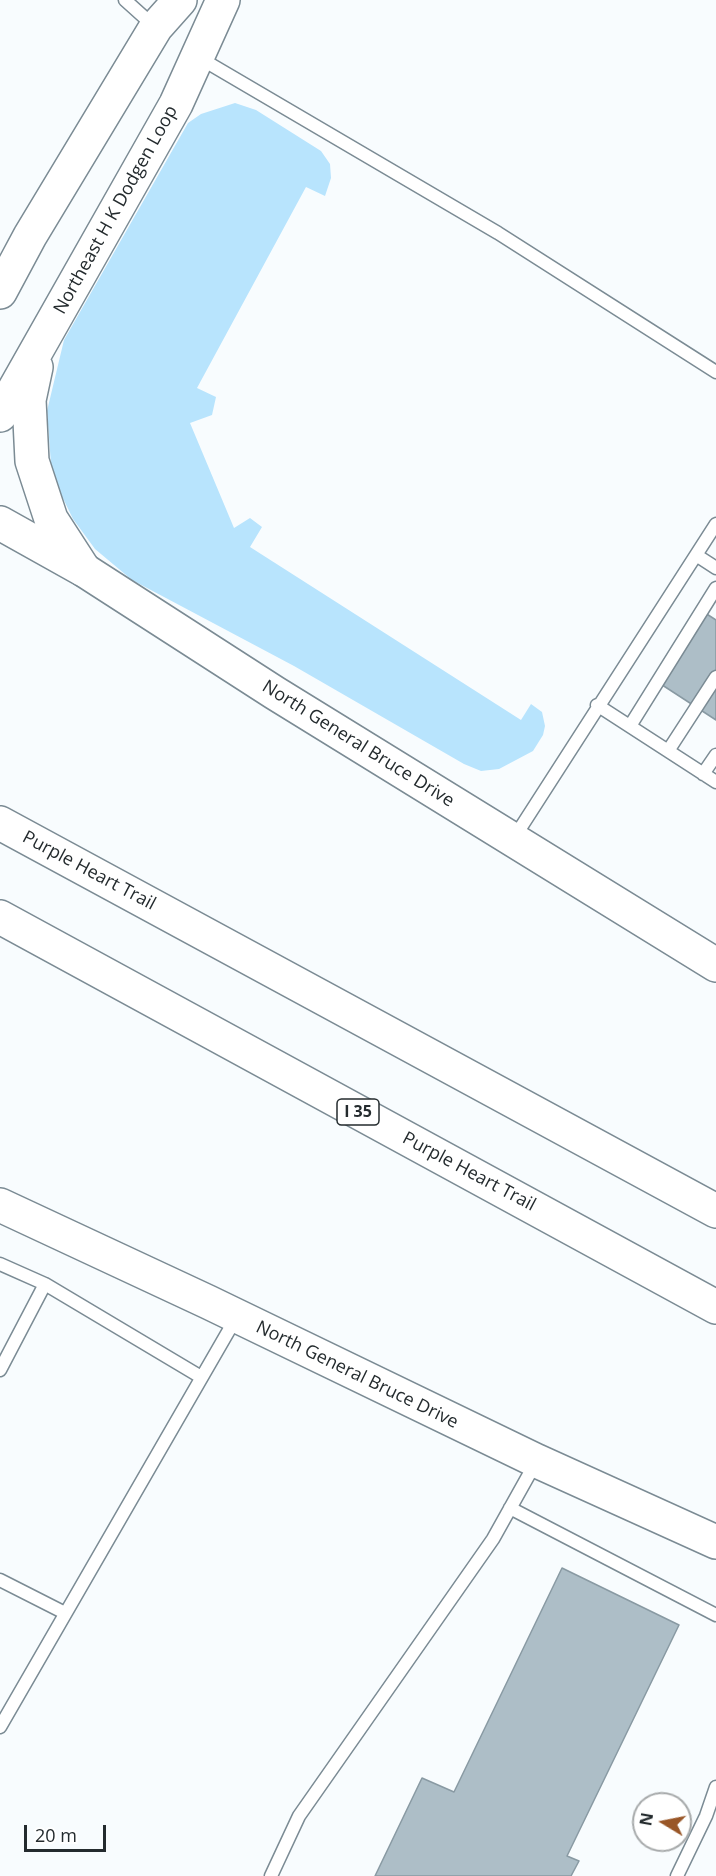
<!DOCTYPE html>
<html>
<head>
<meta charset="utf-8">
<style>
	body { margin:0 }
	#map { position:relative; width:716px; height:1876px; overflow:hidden; background:#f8fcfe; font-family:"Open Sans",sans-serif }
	canvas { display:block }
	.north { position:absolute; left:632px; top:1792px; width:60px; height:60px; box-sizing:border-box; background:#fff; border:2px solid #a7aaab; border-radius:50%; rotate:280deg; font-size:16px; font-weight:700; line-height:24px; text-align:center; color:#242b2e }
	.north::after { content:''; display:block; margin:auto; width:21px; height:27px; background:#995627; clip-path:polygon(50% 0,100% 100%,50% 72%,0 100%) }
	.scale { position:absolute; left:24px; top:1825px; width:82px; height:27px; box-sizing:border-box; border:3px solid #242b2e; border-top:0; padding-left:8px; font-size:18px; line-height:21px; white-space:nowrap; color:#242b2e; -webkit-text-stroke:4px #fff; paint-order:stroke }
</style>
</head>
<body>
<div id="map">
<canvas width="716" height="1876"></canvas>
<div class="north">N</div>
<div class="scale">20 m</div>
</div>
<script>
const g = document.querySelector('canvas').getContext('2d');
g.lineJoin = 'round';
function fill(path, color) { g.fillStyle = color; g.fill(path, 'evenodd'); }
const toPath = rows => new Path2D(rows.map(r => 'M' + r).join(''));
function trace(path, color, width, dash) { g.strokeStyle = color; g.lineWidth = width; g.lineCap = dash ? 'butt' : 'round'; g.setLineDash(dash || []); g.stroke(path); }
function write(font, color, halo, rows, align = 'center') {
  g.font = font + ' "Open Sans",sans-serif'; g.lineWidth = 4.5; g.setLineDash([]); g.textBaseline = 'middle'; g.strokeStyle = halo; g.fillStyle = color; for (const [text, x, y, turn = 0] of rows) {
    g.save(); g.translate(x, y); g.rotate((+turn || 0) * Math.PI / 180); g.textAlign = isNaN(turn) ? turn : align; if (halo) g.strokeText(text, 0, 0); g.fillText(text, 0, 0); g.restore();
  }
}
fill(toPath([
	[235,103,256,110,321,151,330,164,331,178,325,196,306,187,197,388,216,397,212,415,190,423,234,528,250,518,262,527,250,547,521,720,531,704,542,712,545,726,543,735,533,751,499,769,481,771,464,764,294,666,132,580,95,549,73,519,57,486,51,464,47,411,64,340,188,123,201,114]
]), '#b8e4fd');
const building = toPath([
	[699,609,716,620,716,720,653,679,699,609],
	[562,1568,679,1625,567,1856,579,1861,571,1876,375,1876,422,1778,454,1792,562,1568]
]);
fill(building, '#adbec7');
trace(building, '#899aa3', 1.5);
const service = toPath([
	[125,0,155,27],
	[198,57,498,233,716,372],
	[696,555,716,568],
	[597,705,716,782],
	[630,726,716,588],
	[668,751,716,677],
	[703,774,716,755],
	[514,838,716,524],
	[0,1264,45,1284,201,1377],
	[0,1370,45,1284],
	[510,1508,716,1615],
	[0,1580,65,1613],
	[0,1727,236,1318],
	[271,1876,299,1816,493,1539,536,1462],
	[677,1876,706,1816,716,1787]
]);
const secondary = toPath([
	[0,523,84,570,275,693,716,965],
	[0,1205,208,1302,537,1461,716,1542]
]);
const trunk = toPath([
	[0,292,30,236,156,27,180,0],
	[36,367,29,400,32,461,51,519,84,570],
	[0,415,176,104,223,0]
]);
const motorway = toPath([
	[0,823,716,1211],
	[0,917,716,1307]
]);
trace(service, '#7b8b94', 15);
trace(secondary, '#7b8b94', 36);
trace(trunk, '#7b8b94', 36);
trace(motorway, '#7b8b94', 36);
trace(service, '#fff', 12);
trace(secondary, '#fff', 33);
trace(trunk, '#fff', 33);
trace(motorway, '#fff', 33);
for (const [x, y, w] of [
	[358,1112,42]
]) { const box = new Path2D(); box.roundRect(x - w / 2, y - 13, w, 26, 4.5); g.fillStyle = '#fff'; g.fill(box); trace(box, '#242b2e', 1.5); }
write('bold 16px', '#242b2e', null, [
	["I 35",358,1112]
]);
write('18px', '#242b2e', '#fff', [
	["Northeast H K Dodgen Loop",116,210,-61],
	["North General Bruce Drive",358,744,32],
	["Purple Heart Trail",89,871,28],
	["Purple Heart Trail",469,1172,28],
	["North General Bruce Drive",357,1375,26]
]);
</script>
</body>
</html>
